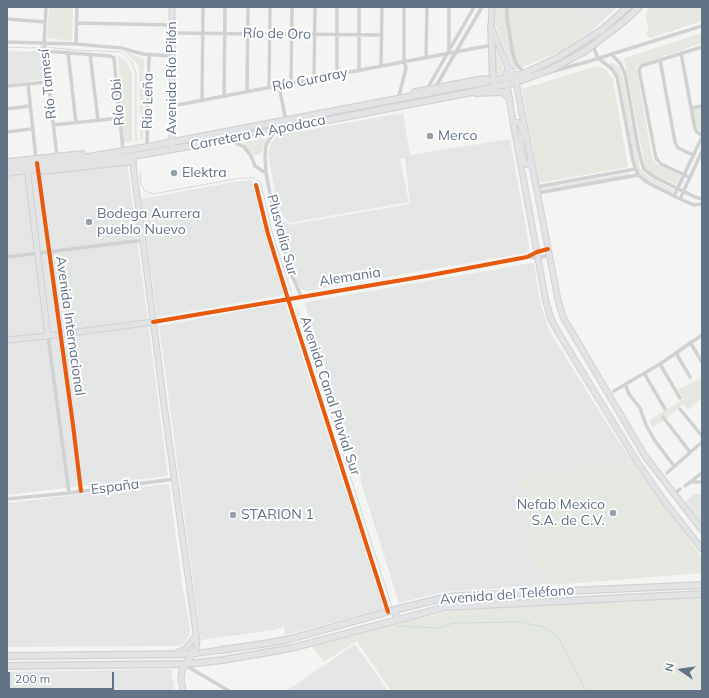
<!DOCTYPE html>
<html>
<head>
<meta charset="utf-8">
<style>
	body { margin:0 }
	#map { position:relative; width:709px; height:698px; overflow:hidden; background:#f4f5f2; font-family:Mulish,sans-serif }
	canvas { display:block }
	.frame { position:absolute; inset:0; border:8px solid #627385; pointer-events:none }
	.north { position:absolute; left:661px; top:650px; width:40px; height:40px; -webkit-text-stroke:3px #fff; paint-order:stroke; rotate:283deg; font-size:11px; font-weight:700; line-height:16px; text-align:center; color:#627385 }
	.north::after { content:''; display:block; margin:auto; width:14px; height:18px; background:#627385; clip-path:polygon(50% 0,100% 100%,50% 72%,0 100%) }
	.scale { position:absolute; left:8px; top:672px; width:106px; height:18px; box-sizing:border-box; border:2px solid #627385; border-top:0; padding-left:5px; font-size:12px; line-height:14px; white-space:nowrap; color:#627385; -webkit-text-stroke:3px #fff; paint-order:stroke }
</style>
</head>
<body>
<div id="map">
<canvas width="709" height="698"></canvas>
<div class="frame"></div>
<div class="north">N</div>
<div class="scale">200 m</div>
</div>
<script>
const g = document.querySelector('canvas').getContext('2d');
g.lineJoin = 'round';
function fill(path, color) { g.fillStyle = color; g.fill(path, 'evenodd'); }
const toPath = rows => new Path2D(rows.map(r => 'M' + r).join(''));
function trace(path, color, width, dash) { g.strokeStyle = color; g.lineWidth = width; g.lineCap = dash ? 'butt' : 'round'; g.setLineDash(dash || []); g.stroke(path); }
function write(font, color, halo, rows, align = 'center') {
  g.font = font + ' Mulish,sans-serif'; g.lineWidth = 4; g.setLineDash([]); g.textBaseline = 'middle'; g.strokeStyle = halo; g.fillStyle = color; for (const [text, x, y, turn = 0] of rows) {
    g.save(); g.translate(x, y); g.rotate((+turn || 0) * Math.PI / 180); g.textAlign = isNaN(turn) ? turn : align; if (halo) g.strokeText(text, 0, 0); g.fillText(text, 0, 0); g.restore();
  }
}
fill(toPath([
	[574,7,617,7,595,28],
	[7,50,25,52,41,50,45,79,7,84],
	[403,113,410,155,510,139,529,245,529,251,525,253,308,291,302,290,296,281,277,212,288,225,410,204,405,158,400,159,409,202,289,223,278,209,268,154,271,143,278,135],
	[127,161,168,476,7,495,7,177],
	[252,180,261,221,284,295,157,317,141,199,234,182],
	[531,263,534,264,541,306,550,332,613,433,632,461,521,479,541,586,442,592,399,603,305,304,306,302],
	[285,303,384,609,285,635,284,627,274,630,201,640,159,326],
	[169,484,182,583,190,630,188,637,184,643,179,646,8,647,7,637,7,503],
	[695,494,702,494,702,525,684,502],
	[355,644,388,691,285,691,286,691],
	[171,669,175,691,7,691,7,672]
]), '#e4e6e5');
fill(toPath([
	[49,7,73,7,72,41,47,38],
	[494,7,574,7,595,28,561,51,513,71,495,23],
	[631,7,635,7,607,32,590,44,556,64,546,68,520,78,556,63,577,50,611,26],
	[648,7,702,7,702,21,650,38,646,33,649,29,646,18],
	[702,33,702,43,636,66,652,158,657,164,681,176,677,185,651,174,645,166,624,58],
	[493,41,505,73,503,75,499,75,495,72],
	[124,51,144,59,143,139,140,140,139,70,137,63],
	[118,55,127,63,131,71,132,78,132,141,123,143],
	[612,62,619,68,623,78,640,168,649,177,674,190,672,194,646,180,639,173,634,163,620,80,615,70,609,64],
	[597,66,605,69,613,79,628,167,539,183,522,89],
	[491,84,223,136,214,136,439,93],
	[702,108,702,131,697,129,692,109],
	[267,137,262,152,258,155,253,155,242,143],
	[629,173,630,175,539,191,538,189],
	[702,378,702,398,688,410,683,404,672,414,652,428,650,420,683,399,678,389],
	[632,461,702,557,702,573,541,586,520,479],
	[702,597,702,691,391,691,357,641,324,662,312,646,402,622,461,609]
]), '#e4e8e0');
trace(toPath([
	[7,47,31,48,43,47],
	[46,47,74,50,121,52,131,61,136,73,136,141],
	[140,173,141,184,145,191,153,194,240,178,254,178,261,183,272,232,291,291],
	[297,309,392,607],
	[398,626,437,628,454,623,522,622,543,627,557,635,586,691]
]), '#d2d9dc', 1);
const secondary = toPath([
	[172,7,172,149],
	[492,7,491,26,508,68,515,76,516,82,558,300,563,317,645,456,702,530],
	[508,68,506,78,513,122,546,302,551,319,558,332,636,460,665,502,702,549],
	[513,122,520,123,524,136,527,139],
	[520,143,524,162,529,165,531,160],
	[132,157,164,405,197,640,196,648,182,670,181,679,183,691],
	[27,168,48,336],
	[7,340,48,336,153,322],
	[394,610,397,619],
	[174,654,185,649,196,636],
	[192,654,221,650]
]);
const primary = toPath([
	[491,26,493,81,496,92],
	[415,92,478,80,487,79],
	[476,93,503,92,509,98],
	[7,162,82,154],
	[7,167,70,160,147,147,506,78,525,73,559,57,602,30,628,7],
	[44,171,133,161],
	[7,173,145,154,252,135,472,92,516,82,552,69,585,51,623,22,639,7],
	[221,650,269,643,290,639,394,610,443,598,456,596,702,585],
	[7,656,192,654],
	[7,666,186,664,223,660,292,648,446,607,702,594]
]);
trace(secondary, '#cfd2d2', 7);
trace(primary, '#d0d2d3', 8);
trace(toPath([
	[46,7,44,43,57,157],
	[507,7,507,18,513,55,517,65,525,73],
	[7,19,45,22],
	[77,23,172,25],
	[172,33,381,35],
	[7,42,76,44,121,48,143,54,172,56],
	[76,44,77,7],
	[593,46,598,58,612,69,617,77,633,161,638,175,648,183,680,199,694,205,702,204],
	[44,51,110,56,114,58,123,150],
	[68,52,76,123],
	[449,52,449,7],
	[681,53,695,129,697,132,702,135],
	[90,54,98,120],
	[611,54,620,63,625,74,638,147,641,160,644,169,654,177,695,197,702,199],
	[426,57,427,7],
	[660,60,675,142,678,148,693,155],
	[381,66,382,7],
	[359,71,359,7],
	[543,74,590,61,615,53,702,26],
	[337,75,337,7],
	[314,79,315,7],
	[28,84,36,159],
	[291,84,292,7],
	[7,86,47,82],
	[279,87,286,120],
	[269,88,270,7],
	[435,88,482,7],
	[427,89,474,7],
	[247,92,248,7],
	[399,96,406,68,404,61,404,7],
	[224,97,225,7],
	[202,101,203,7],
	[172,106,492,45],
	[691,108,702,106],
	[7,109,29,106],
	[53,125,120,118],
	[277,130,272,135,266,145,265,157,266,173,274,214,281,238,290,271,301,296],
	[7,132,31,129],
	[230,140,244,147,251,156,255,166,266,173],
	[147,147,149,55],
	[38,167,73,425,81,491],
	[689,177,661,164,656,158,639,70,641,66,702,47],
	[256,185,268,234,288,299,388,612],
	[537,187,635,169],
	[538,193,638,175],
	[674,196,702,137],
	[680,199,702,151],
	[7,257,144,240],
	[529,257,538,258,549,255],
	[153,322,426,276,527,257,537,252,548,249],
	[48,336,69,493],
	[690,342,702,362],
	[676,353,690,377],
	[660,364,680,398],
	[644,373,665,409],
	[625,384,629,394,640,408,646,425,655,441,674,466],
	[614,391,660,364,702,335],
	[680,409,702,436],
	[663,417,690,452],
	[667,473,702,442],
	[691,482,702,482],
	[685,486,702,473],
	[674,494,680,489],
	[7,499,69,493,174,479],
	[185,665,229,691]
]), '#d0d1d2', 3.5);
trace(secondary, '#e2e3e4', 5);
trace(primary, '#e2e3e4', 5.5);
trace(toPath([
	[37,163,73,425,81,491],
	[256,185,268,234,288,299,388,612],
	[153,322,426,276,527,257,537,252,548,249]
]), '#e8590c', 4);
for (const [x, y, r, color] of [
	[430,136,4,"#95a0ab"],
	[174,173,4,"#95a0ab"],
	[89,222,4,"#95a0ab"],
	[613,513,4,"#95a0ab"],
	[233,515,4,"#95a0ab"]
]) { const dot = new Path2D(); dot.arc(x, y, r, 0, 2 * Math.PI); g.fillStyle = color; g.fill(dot); trace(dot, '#fff', 1.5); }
write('14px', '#627385', '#fff', [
	["Río de Oro",277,34,1],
	["Avenida Río Pilón",172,78,-90],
	["Río Curaray",310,80,-11],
	["Río Tamesí",48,84,-96],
	["Rio Leña",148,101,-89],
	["Río Obi",118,102,-95],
	["Carretera A Apodaca",258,133,-11],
	["Plusvalia Sur",282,235,75],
	["Alemania",350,277,-9],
	["Avenida Internacional",70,326,82],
	["Avenida Canal Pluvial Sur",330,396,72],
	["España",115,487,-7],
	["Avenida del Teléfono",507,595,-4]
]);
write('14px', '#627385', '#fff', [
	["Merco",438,136],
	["Elektra",182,173],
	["Bodega Aurrera",97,214],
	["pueblo Nuevo",97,230],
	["Nefab Mexico",605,505,"right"],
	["S.A. de C.V.",605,521,"right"],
	["STARION 1",241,515]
], 'left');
</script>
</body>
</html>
